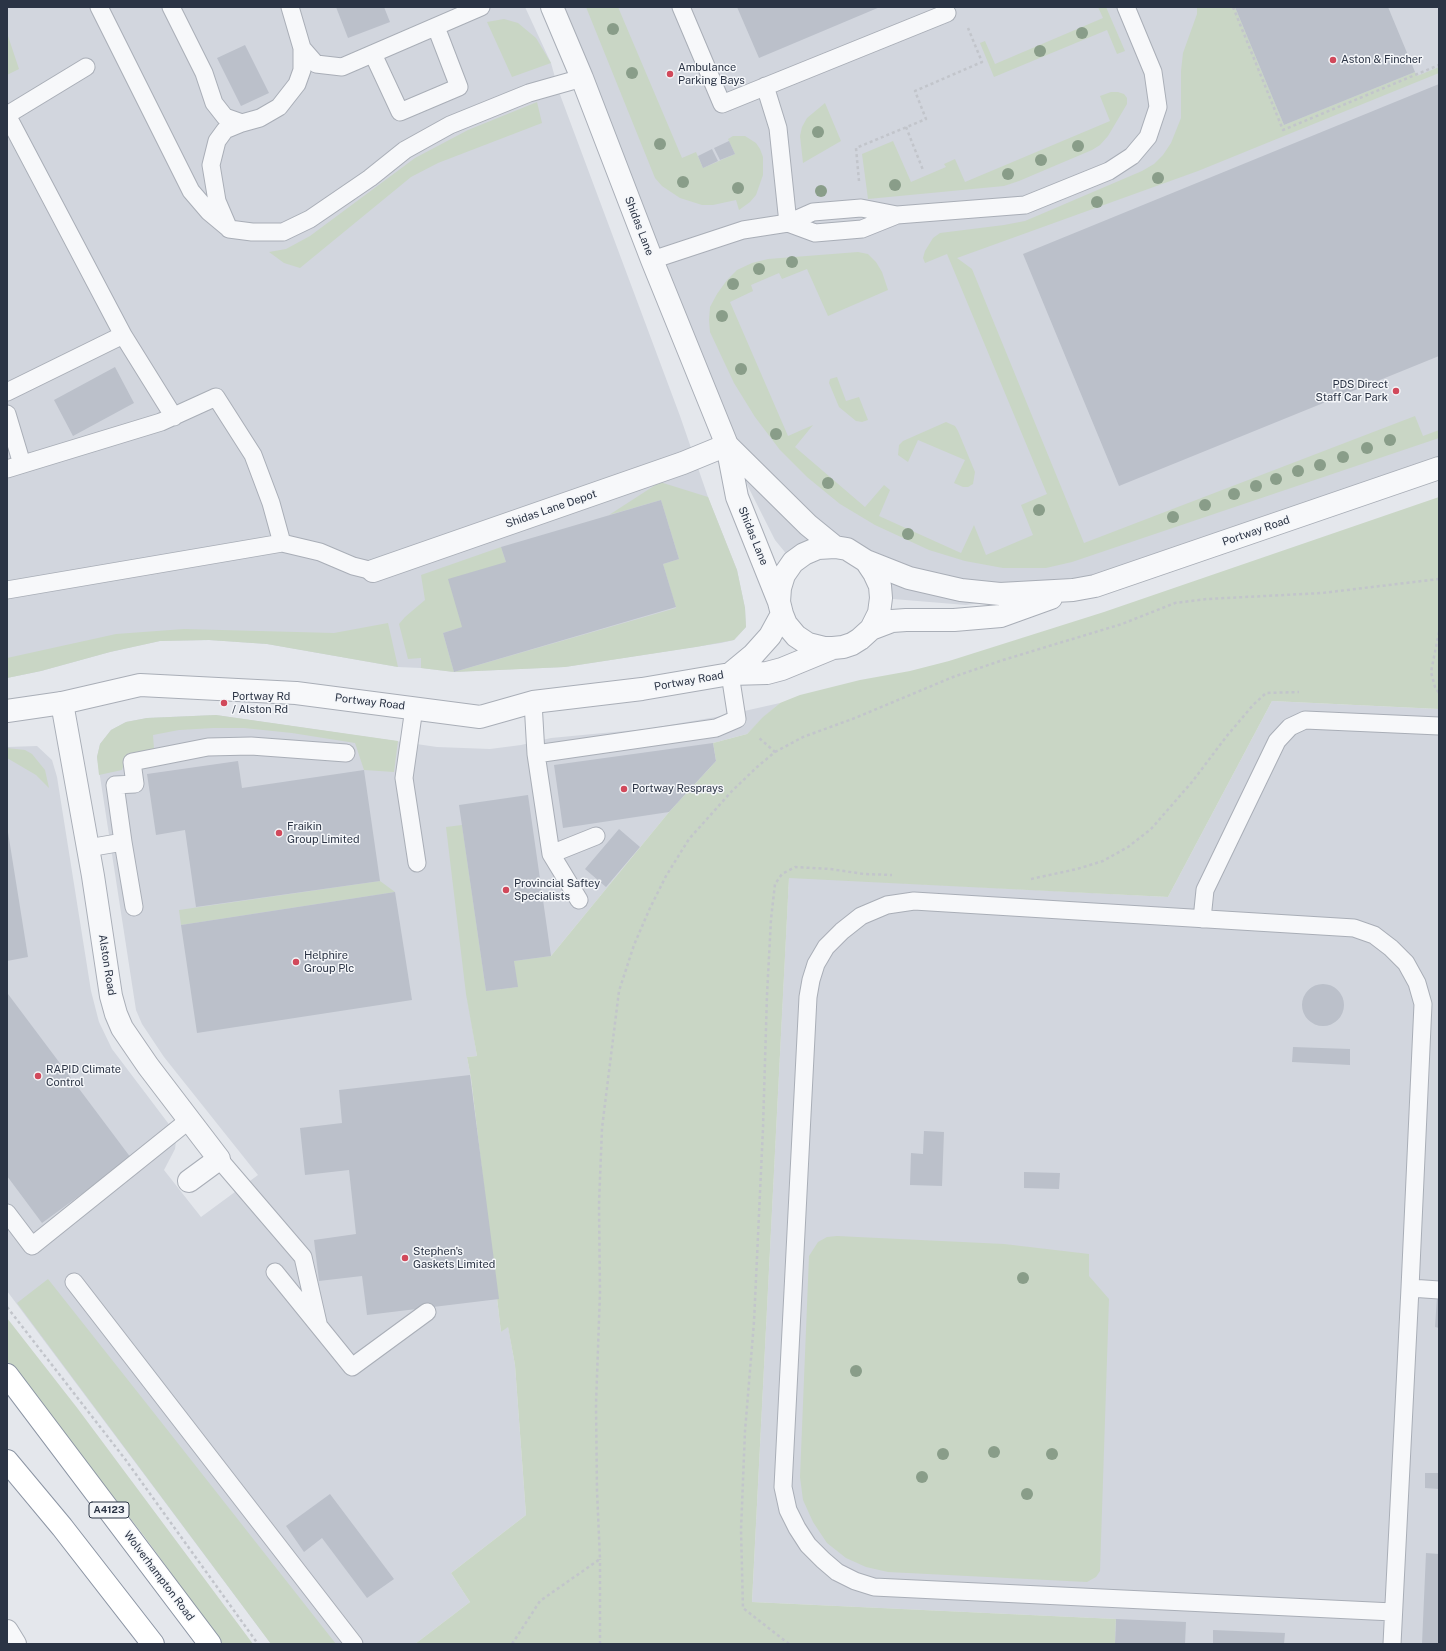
<!DOCTYPE html>
<html>
<head>
<meta charset="utf-8">
<style>
	body { margin:0 }
	#map { position:relative; width:1446px; height:1651px; overflow:hidden; background:#e4e7ec; font-family:"Public Sans",sans-serif }
	canvas { display:block }
	.frame { position:absolute; inset:0; border:8px solid #2b3445; pointer-events:none }
</style>
</head>
<body>
<div id="map">
<canvas width="1446" height="1651"></canvas>
<div class="frame"></div>
</div>
<script>
const g = document.querySelector('canvas').getContext('2d');
g.lineJoin = 'round';
function fill(path, color) { g.fillStyle = color; g.fill(path, 'evenodd'); }
const toPath = rows => new Path2D(rows.map(r => 'M' + r).join(''));
function trace(path, color, width, dash) { g.strokeStyle = color; g.lineWidth = width; g.lineCap = dash ? 'butt' : 'round'; g.setLineDash(dash || []); g.stroke(path); }
function write(font, color, halo, rows, align = 'center') {
  g.font = font + ' "Public Sans",sans-serif'; g.lineWidth = 3; g.setLineDash([]); g.textBaseline = 'middle'; g.strokeStyle = halo; g.fillStyle = color; for (const [text, x, y, turn = 0] of rows) {
    g.save(); g.translate(x, y); g.rotate((+turn || 0) * Math.PI / 180); g.textAlign = isNaN(turn) ? turn : align; if (halo) g.strokeText(text, 0, 0); g.fillText(text, 0, 0); g.restore();
  }
}
fill(toPath([
	[7,7,525,7,551,63,559,92,680,416,708,497,737,570,745,608,746,627,734,640,721,643,565,667,454,672,421,668,398,667,267,644,209,640,160,641,110,652,41,671,7,678],
	[552,7,1439,7,1439,468,1073,590,966,605,881,598,847,549,793,562,775,540,727,445],
	[1272,701,1439,709,1439,1644,1115,1644,1116,1619,752,1602,789,877,1168,897],
	[780,703,763,718,747,734,713,743,716,761,669,812,551,956,518,987,467,995,477,1056,467,1057,471,1078,501,1332,508,1326,515,1365,526,1515,451,1573,470,1602,415,1644,271,1644,7,1291,7,747,37,746,52,760,57,777,91,991,99,1022,112,1049,171,1127,176,1141,175,1149,164,1170,201,1217,258,1175,164,1057,142,1024,136,1010,97,757,100,744,111,730,126,722,147,718,216,715,437,747,490,749,521,745,551,738,646,729,722,716]
]), '#d2d6de');
fill(toPath([
	[586,7,618,7,682,158,696,152,703,168,735,154,728,139,733,136,745,136,756,143,760,149,763,157,763,175,756,195,750,202,739,210,736,200,713,205,702,205,680,198,662,186,655,178],
	[1098,7,1106,7,1125,51,1117,54,1107,30,994,77,980,43,985,41,995,64,1103,18],
	[1197,7,1235,7,1284,125,1415,72,1417,76,1439,67,1439,73,1198,171,957,258,972,269,1084,543,1415,416,1423,436,1439,430,1439,438,1072,562,1046,568,1003,568,965,561,929,550,875,525,840,504,807,477,780,450,755,417,734,383,710,332,709,320,710,307,717,294,727,280,737,270,752,263,768,259,858,252,868,254,876,262,882,272,888,290,828,316,807,269,782,279,779,273,751,285,753,291,730,302,788,436,813,425,795,447,865,507,884,485,890,490,879,516,961,553,974,525,986,555,1033,535,1021,505,1047,494,947,254,925,263,923,258,925,251,933,238,940,233,1004,225,1025,221,1142,171,1154,164,1163,155,1171,143,1181,118,1181,71,1183,53,1197,14],
	[504,19,518,23,536,38,551,63,512,77,487,22],
	[7,33,19,69,7,75],
	[1111,92,1118,92,1124,94,1127,98,1127,104,1108,136,1100,145,1092,150,1019,181,1004,186,868,199,862,154,893,141,911,182,946,167,944,164,955,159,965,182,1110,121,1100,96],
	[537,102,542,123,438,163,411,177,300,268,284,263,269,252,286,249,310,236,415,158,468,130],
	[825,103,841,141,803,163,800,136,802,127,807,118],
	[837,377,846,401,859,397,868,420,862,422,856,421,839,407,829,383,830,379],
	[946,422,955,426,958,431,975,472,973,484,968,487,963,487,954,483,965,460,918,440,908,462,898,455,899,445,903,441],
	[660,482,708,497,737,570,745,608,746,627,734,640,696,647,565,667,454,672,421,668,421,658,408,659,399,624,405,617,425,600,421,575,501,547,506,562,462,627,443,633,454,672,676,608,663,564,679,559,661,500,609,515],
	[1439,497,1439,709,1272,701,1168,897,789,878,752,1602,1116,1619,1115,1644,415,1644,470,1602,451,1573,526,1515,515,1365,508,1327,501,1332,471,1078,467,1057,477,1056,466,994,446,827,462,825,486,991,517,987,514,961,551,956,669,812,716,761,713,743,747,734,763,717,780,703,800,695,860,680,910,671,949,661,1104,612],
	[388,623,398,667,267,644,209,640,160,641,110,652,41,671,7,678,7,658,116,634,184,629,334,633],
	[216,715,398,741,394,772,364,770,355,743,292,733,244,728,213,728,179,730,153,735,154,749,127,754,122,770,99,775,97,757,100,744,111,730,126,722,147,718],
	[7,748,25,750,32,754,45,770,49,788,36,775,7,758],
	[380,881,395,892,181,925,179,910],
	[837,1236,1004,1244,1089,1254,1089,1276,1109,1299,1100,1571,1096,1577,1087,1582,888,1572,866,1567,846,1558,827,1543,813,1522,803,1500,800,1477,809,1256,818,1242,827,1237],
	[48,1279,158,1418,336,1644,271,1644,17,1303],
	[7,1318,78,1409,253,1644,223,1644,144,1536,7,1361]
]), '#c9d6c5');
fill(toPath([
	[336,7,384,7,390,22,348,38],
	[737,7,880,7,759,58],
	[1235,7,1388,7,1415,72,1284,125],
	[245,45,269,93,241,106,217,58],
	[1439,84,1439,356,1119,486,1023,254],
	[729,141,735,154,720,160,714,148],
	[712,149,718,161,703,168,698,156],
	[115,367,134,403,73,436,54,400],
	[661,500,679,559,663,564,676,607,454,672,443,633,462,627,448,579,506,562,501,547],
	[713,743,716,761,669,812,563,828,554,765],
	[238,761,242,788,364,770,380,881,196,907,185,830,156,835,147,774],
	[528,795,551,956,514,961,518,987,486,991,459,805],
	[7,826,28,957,7,961],
	[619,829,640,847,606,887,585,869],
	[395,892,412,1000,197,1033,181,925],
	'1302 1005a21 21 0 1 1 42 0a21 21 0 1 1-42 0Z',
	[8,994,131,1158,42,1223,7,1176,7,995],
	[1293,1047,1350,1049,1350,1065,1292,1062],
	[470,1075,499,1299,367,1315,362,1276,319,1281,314,1240,356,1234,349,1170,305,1175,300,1128,342,1123,339,1090],
	[924,1131,944,1132,942,1186,910,1185,911,1153,923,1154],
	[1024,1172,1060,1173,1059,1189,1024,1188],
	[1437,1297,1439,1297,1439,1328,1435,1327],
	[1425,1473,1439,1473,1439,1489,1425,1488],
	[330,1494,394,1579,367,1598,322,1538,304,1552,286,1526],
	[1426,1553,1439,1554,1439,1644,1422,1644],
	[1116,1619,1186,1622,1185,1644,1115,1644],
	[1213,1630,1285,1633,1284,1644,1213,1644]
]), '#bbc0ca');
const service = toPath([
	[99,7,191,191,209,212,227,227],
	[171,7,204,73,214,103,225,117,242,123,260,118,279,107,297,84,302,70,302,48,316,64,342,67,481,7],
	[290,7,302,48],
	[681,7,722,104,947,13],
	[373,54,400,112,459,87,436,27],
	[765,86,778,128,788,223],
	[242,123,225,130,217,141,211,165,217,201,229,229,252,232,283,232,310,219,370,178,405,150,450,125,529,93,582,78],
	[788,223,815,233,862,229,897,215],
	[652,260,743,230,788,223,813,212,861,208,897,215,1025,205,1109,171,1132,156,1148,137,1158,107,1153,72,1126,7],
	[123,335,174,417],
	[7,392,123,335,7,115,86,67],
	[7,414,22,464],
	[7,469,161,422,216,397,253,455,271,503,282,543],
	[7,590,282,543,320,552,353,566,373,571],
	[533,702,536,754,716,728,737,719,730,674],
	[414,708,404,778,417,863],
	[536,754,551,854,579,900],
	[123,842,134,907],
	[88,848,123,842,115,785,135,784,132,762,208,747,251,746,346,753],
	[551,854,596,836],
	[1202,919,1205,890,1277,741,1290,727,1305,720,1439,726],
	[219,1159,303,1257,318,1323],
	[7,1213,32,1246,189,1120],
	[275,1272,352,1367,427,1312],
	[74,1282,354,1644],
	[1410,1288,1439,1290],
	[1392,1644,1410,1288,1423,1004,1417,983,1406,963,1391,948,1374,935,1354,928,914,901,887,905,861,916,842,931,826,947,816,964,811,980,808,997,783,1487,788,1510,797,1528,808,1545,823,1560,837,1572,855,1581,874,1587,1393,1612]
]);
const minor = toPath([
	[373,571,683,463,727,445],
	[62,703,93,876,111,996,116,1014,122,1028,148,1066,219,1159,189,1181],
	[7,1631,15,1644]
]);
const tertiary = toPath([
	[552,7,582,78,652,260,727,445,737,497,779,602],
	[727,445,808,525,835,547],
	[866,561,874,573,880,586,881,598,879,613,871,629,860,639,852,644,843,647,833,648,824,648,808,644,796,636,786,624,782,614,779,602,780,588,784,575,793,562,804,554,818,548,835,547,847,549,866,561,909,578,961,590,1000,594,1073,590,1095,586,1439,468],
	[871,629,892,621,906,620,954,620,1001,616,1051,598],
	[730,674,753,655,770,636,782,614],
	[7,711,62,703,140,685,296,693,480,717,533,702,642,689,730,674,767,673,782,669,833,648]
]);
const trunk = toPath([
	[7,1375,210,1644],
	[7,1461,62,1527,153,1644]
]);
trace(service, '#a9aeb7', 19);
trace(minor, '#a9aeb7', 24);
trace(tertiary, '#a9aeb7', 24);
trace(trunk, '#8b94a3', 24);
trace(toPath([
	[1233,7,1283,130,1439,65],
	[906,127,923,170],
	[859,181,856,148,926,119,915,91,982,62,968,28],
	[1439,632,1431,672,1435,687,1439,693],
	[775,752,803,737,855,718,953,677,1003,660,1122,624,1175,603,1207,599,1322,593,1439,579],
	[1031,879,1077,869,1103,861,1128,847,1151,829,1192,782,1226,737,1253,705,1266,693,1299,692],
	[7,1307,125,1459,258,1644],
	[512,1644,540,1601,600,1559,597,1491,596,1404,600,1293,599,1204,602,1128,619,991,634,945,650,908,666,876,689,839,732,791,757,767,775,752,758,737],
	[600,1644,600,1559],
	[789,1644,743,1608,741,1530,745,1431,754,1322,763,1128,767,995,771,919,775,884,782,874,795,867,830,869,864,874,892,875]
]), '#c2c5cb', 2.5, [3, 3]);
trace(service, '#f7f8fa', 17);
trace(minor, '#f7f8fa', 22);
trace(tertiary, '#f7f8fa', 22);
trace(trunk, '#fff', 22);
g.fillStyle = '#899d89';
for (const [x, y] of [
	[613,29],
	[1082,33],
	[1040,51],
	[632,73],
	[818,132],
	[660,144],
	[1078,146],
	[1041,160],
	[1008,174],
	[1158,178],
	[683,182],
	[895,185],
	[738,188],
	[821,191],
	[1097,202],
	[792,262],
	[759,269],
	[733,284],
	[722,316],
	[741,369],
	[776,434],
	[1390,440],
	[1367,448],
	[1343,457],
	[1320,465],
	[1298,471],
	[1276,479],
	[828,483],
	[1256,486],
	[1234,494],
	[1205,505],
	[1039,510],
	[1173,517],
	[908,534],
	[1023,1278],
	[856,1371],
	[994,1452],
	[943,1454],
	[1052,1454],
	[922,1477],
	[1027,1494]
]) { g.beginPath(); g.arc(x, y, 6, 0, 2 * Math.PI); g.fill(); }
for (const [x, y, r, color] of [
	[1333,60,4,"#d1495b"],
	[670,74,4,"#d1495b"],
	[1396,391,4,"#d1495b"],
	[224,703,4,"#d1495b"],
	[624,789,4,"#d1495b"],
	[279,833,4,"#d1495b"],
	[506,890,4,"#d1495b"],
	[296,962,4,"#d1495b"],
	[38,1076,4,"#d1495b"],
	[405,1258,4,"#d1495b"]
]) { const dot = new Path2D(); dot.arc(x, y, r, 0, 2 * Math.PI); g.fillStyle = color; g.fill(dot); trace(dot, '#f4f6f9', 1.5); }
for (const [x, y, w] of [
	[109,1510,40]
]) { const box = new Path2D(); box.roundRect(x - w / 2, y - 8, w, 16, 3); g.fillStyle = '#f4f6f9'; g.fill(box); trace(box, '#2b3445', 1); }
write('bold 10px', '#2b3445', null, [
	["A4123",109,1510]
]);
write('11px', '#2b3445', '#f4f6f9', [
	["Aston & Fincher",1341,60],
	["Ambulance",678,68],
	["Parking Bays",678,81],
	["PDS Direct",1388,385,"right"],
	["Staff Car Park",1388,398,"right"],
	["Portway Rd",232,697],
	["/ Alston Rd",232,710],
	["Portway Resprays",632,789],
	["Fraikin",287,827],
	["Group Limited",287,840],
	["Provincial Saftey",514,884],
	["Specialists",514,897],
	["Helphire",304,956],
	["Group Plc",304,969],
	["RAPID Climate",46,1070],
	["Control",46,1083],
	["Stephen's",413,1252],
	["Gaskets Limited",413,1265]
], 'left');
write('11px', '#2b3445', '#f4f6f9', [
	["Shidas Lane",639,226,69],
	["Shidas Lane Depot",551,509,-19],
	["Portway Road",1256,531,-19],
	["Shidas Lane",753,536,68],
	["Portway Road",689,681,-10],
	["Portway Road",370,702,7],
	["Alston Road",107,965,81],
	["Wolverhampton Road",159,1576,53]
]);
</script>
</body>
</html>
